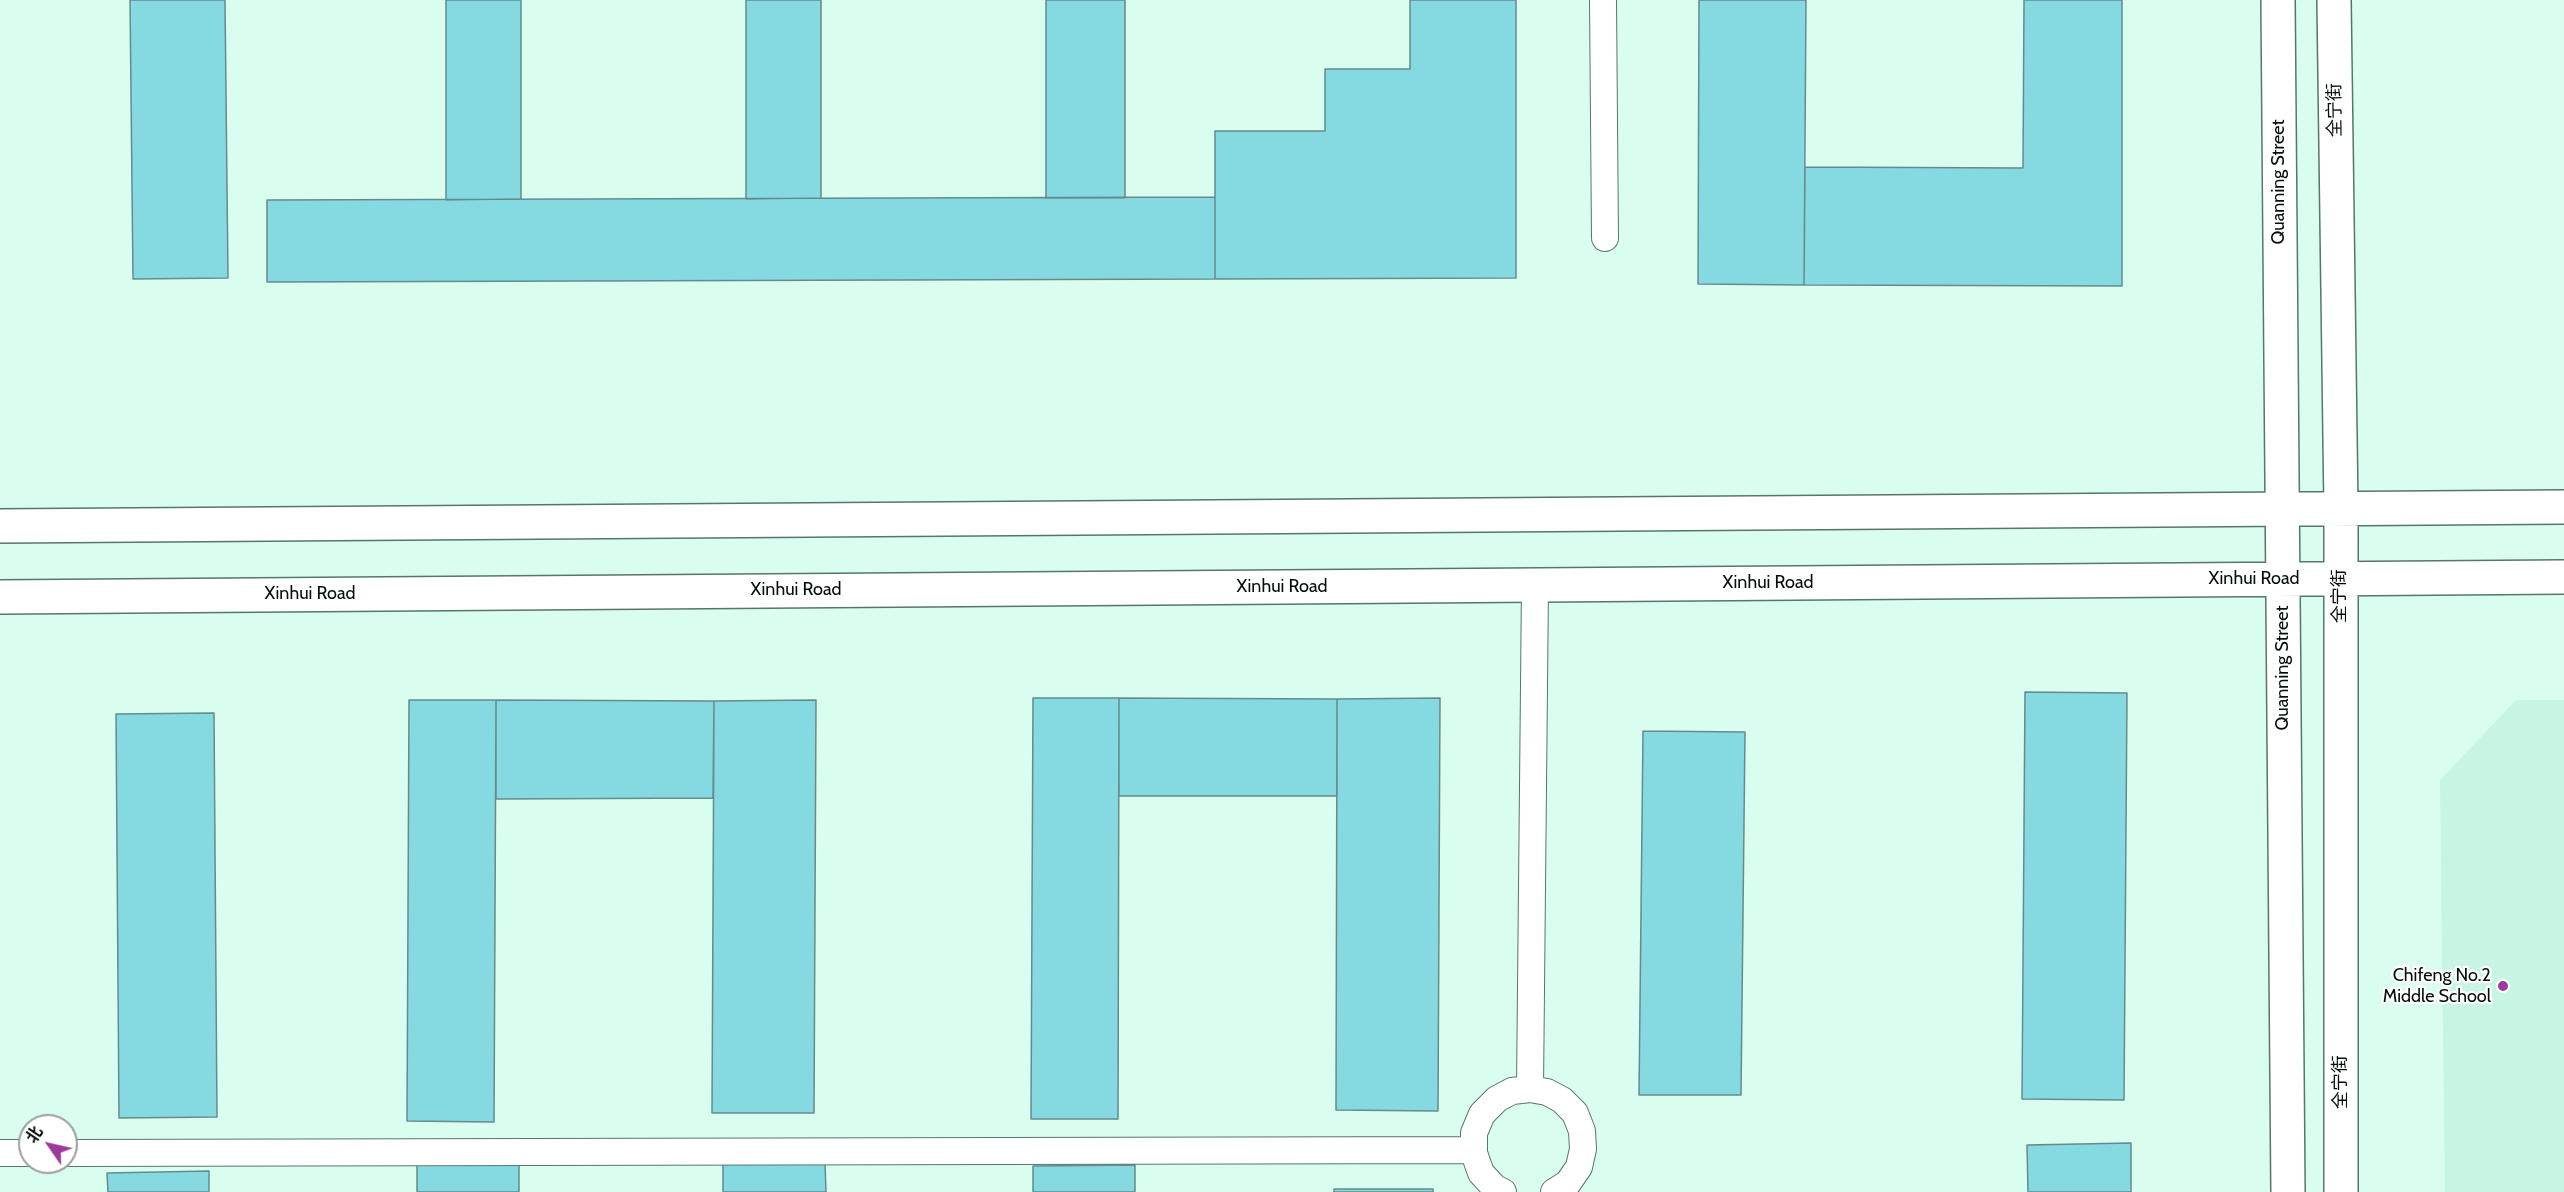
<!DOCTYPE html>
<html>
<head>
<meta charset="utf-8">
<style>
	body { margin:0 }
	#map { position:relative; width:2564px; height:1192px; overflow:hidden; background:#d9fdef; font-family:Cabin,"Noto Sans SC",sans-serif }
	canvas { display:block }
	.north { position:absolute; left:18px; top:1114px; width:60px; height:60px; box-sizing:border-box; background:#fff; border:2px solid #9a9f9d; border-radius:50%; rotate:304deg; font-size:16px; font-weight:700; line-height:24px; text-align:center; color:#030e0a }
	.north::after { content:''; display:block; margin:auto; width:21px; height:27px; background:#9e399e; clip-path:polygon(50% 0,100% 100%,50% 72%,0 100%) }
</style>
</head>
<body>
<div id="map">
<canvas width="2564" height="1192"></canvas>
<div class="north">北</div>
</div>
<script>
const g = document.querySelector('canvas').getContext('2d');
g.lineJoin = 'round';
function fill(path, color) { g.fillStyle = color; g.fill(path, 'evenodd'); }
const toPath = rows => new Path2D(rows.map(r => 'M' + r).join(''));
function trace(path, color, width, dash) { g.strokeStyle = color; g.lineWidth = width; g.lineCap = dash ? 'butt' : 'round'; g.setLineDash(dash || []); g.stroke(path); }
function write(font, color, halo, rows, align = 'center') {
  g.font = font + ' Cabin,"Noto Sans SC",sans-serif'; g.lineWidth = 4.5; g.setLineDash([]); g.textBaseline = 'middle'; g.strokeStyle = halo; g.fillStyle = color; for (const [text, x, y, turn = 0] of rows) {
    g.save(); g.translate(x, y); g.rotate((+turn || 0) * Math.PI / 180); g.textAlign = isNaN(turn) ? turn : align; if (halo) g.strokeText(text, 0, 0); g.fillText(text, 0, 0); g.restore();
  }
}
fill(toPath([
	[2516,700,2564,700,2564,1192,2445,1192,2440,780]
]), '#c7f4e3');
const building = toPath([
	[130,0,225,0,228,278,133,279,130,0],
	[446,0,521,0,521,199,446,200,446,0],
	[746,0,821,0,821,198,746,199,746,0],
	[1046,0,1125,0,1125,198,1046,198,1046,0],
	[1410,0,1516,0,1516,278,1215,279,1215,131,1325,131,1325,69,1410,69,1410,0],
	[1699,0,1806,0,1804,285,1698,284,1699,0],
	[2024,0,2122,0,2122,286,1804,285,1805,167,2023,168,2024,0],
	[1215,197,1215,279,267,282,267,200,1215,197],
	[2025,692,2127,693,2124,1100,2022,1099,2025,692],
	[1033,698,1119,698,1118,1119,1031,1119,1033,698],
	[1119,698,1337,699,1337,796,1119,796,1119,698],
	[1440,698,1438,1111,1336,1110,1337,699,1440,698],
	[409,700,496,700,494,1122,407,1121,409,700],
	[496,700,714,701,713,798,496,799,496,700],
	[816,700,814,1113,712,1113,714,701,816,700],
	[214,713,217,1117,119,1118,116,714,214,713],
	[1643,731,1745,732,1741,1095,1639,1095,1643,731],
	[2131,1143,2131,1192,2028,1192,2027,1145,2131,1143],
	[825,1163,826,1192,723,1192,723,1164,825,1163],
	[519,1164,519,1192,417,1192,417,1165,519,1164],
	[1135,1165,1135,1192,1033,1192,1033,1166,1135,1165],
	[209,1171,209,1192,108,1192,107,1173,209,1171],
	[1334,1189,1433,1189,1433,1192,1334,1192,1334,1189]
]);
fill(building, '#85dae1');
trace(building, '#668b8d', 1.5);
const service = toPath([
	[1603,0,1605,238],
	[1530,1089,1535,585],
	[0,1153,30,1153],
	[66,1153,1474,1150],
	[1503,1192,1495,1188,1481,1173,1474,1153,1474,1133,1482,1114,1497,1099,1512,1091,1530,1089,1547,1092,1562,1100,1575,1113,1582,1131,1583,1149,1579,1167,1568,1183,1554,1192]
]);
const tertiary = toPath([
	[2278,0,2288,1192],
	[2334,0,2341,509,2341,1192],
	[0,526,2564,507],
	[0,597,2564,577]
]);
trace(service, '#56766b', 28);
trace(tertiary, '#56766b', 36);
trace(service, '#fff', 26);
trace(tertiary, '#fff', 33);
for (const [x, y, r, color] of [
	[2503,986,6,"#9e399e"]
]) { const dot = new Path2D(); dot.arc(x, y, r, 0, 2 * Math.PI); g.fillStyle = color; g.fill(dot); trace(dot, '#fff', 2); }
write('18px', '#030e0a', '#fff', [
	["全宁街",2335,110,-91],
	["Quanning Street",2279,182,-90],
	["Xinhui Road",2254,579],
	["Xinhui Road",1768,583],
	["Xinhui Road",1282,587],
	["Xinhui Road",796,590],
	["Xinhui Road",310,594],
	["全宁街",2340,596,-90],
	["Quanning Street",2283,668,-90],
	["全宁街",2341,1082,-90]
]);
write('18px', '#030e0a', '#fff', [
	["Chifeng No.2",2491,976],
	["Middle School",2491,997]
], 'right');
</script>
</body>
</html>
